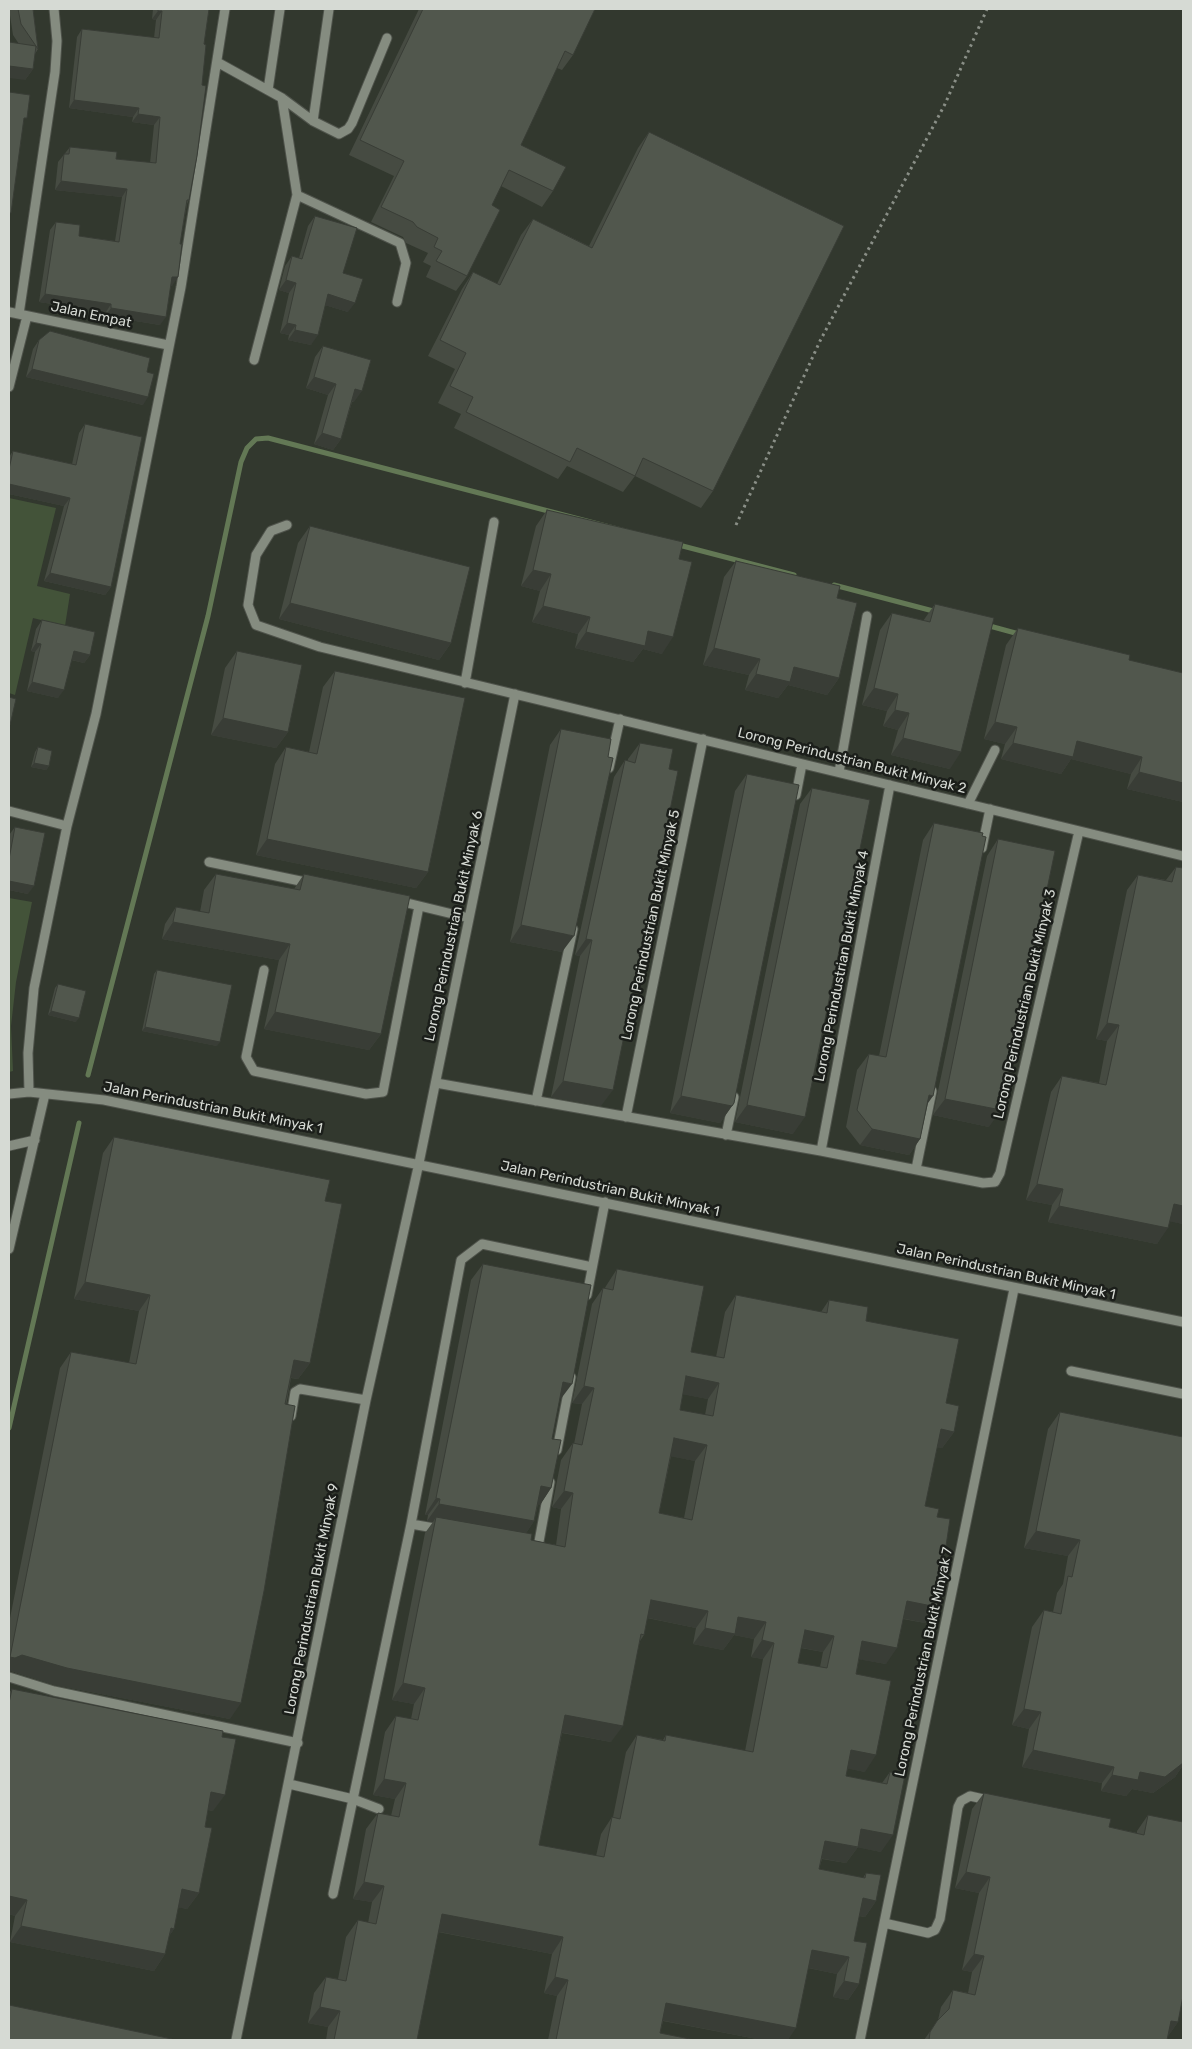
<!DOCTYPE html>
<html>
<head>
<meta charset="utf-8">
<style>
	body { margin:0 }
	#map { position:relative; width:1192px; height:2049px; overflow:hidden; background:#32382e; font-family:Rubik,sans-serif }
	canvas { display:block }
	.frame { position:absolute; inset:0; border:10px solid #d6dad4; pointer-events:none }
</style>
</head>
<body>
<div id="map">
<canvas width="1192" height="2049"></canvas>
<div class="frame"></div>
</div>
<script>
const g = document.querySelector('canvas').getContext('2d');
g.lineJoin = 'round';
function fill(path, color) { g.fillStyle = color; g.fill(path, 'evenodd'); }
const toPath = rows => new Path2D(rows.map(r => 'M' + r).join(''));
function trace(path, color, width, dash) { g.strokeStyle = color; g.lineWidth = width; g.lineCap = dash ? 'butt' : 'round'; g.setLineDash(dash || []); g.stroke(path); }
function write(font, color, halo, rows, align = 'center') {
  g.font = font + ' Rubik,sans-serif'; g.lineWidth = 5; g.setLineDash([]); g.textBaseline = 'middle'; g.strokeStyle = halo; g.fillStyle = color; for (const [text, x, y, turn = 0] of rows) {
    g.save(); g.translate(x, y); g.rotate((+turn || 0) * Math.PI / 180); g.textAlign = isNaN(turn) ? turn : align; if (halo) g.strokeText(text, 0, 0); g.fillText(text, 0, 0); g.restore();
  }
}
fill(toPath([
	[9,498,56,508,37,586,70,594,65,626,33,618,15,695,9,693],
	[9,898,32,902,16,982,11,1026,13,1071,9,1072]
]), '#435339');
trace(toPath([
	[834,585,937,612],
	[986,625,1019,634],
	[88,1075,208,616,241,462,247,448,256,439,268,438,794,575],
	[9,1428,79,1123]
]), '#637855', 5);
const minor = toPath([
	[217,62,282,98,313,121,339,134,348,129,352,123,387,38],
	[268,90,280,9],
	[313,121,329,9],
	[297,195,400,243,406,263,397,302],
	[9,312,168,345],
	[19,314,55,72,57,41,54,9],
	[254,360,297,195,282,98],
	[9,387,27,316],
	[287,525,271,531,256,555,248,605,256,625,320,647,1183,856],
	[465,683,494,522],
	[609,768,620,719],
	[839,772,867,616],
	[796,795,802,764],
	[968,804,995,750],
	[9,811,67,826],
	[982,848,990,809],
	[209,862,310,883],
	[399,901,469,918],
	[264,970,246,1057,254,1071,366,1094,383,1092,419,906],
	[436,1083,821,1151,983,1183,995,1182,1000,1173,1079,831],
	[29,1092,28,1053,34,988,67,826,96,714,181,287,225,9],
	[9,1094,29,1092,104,1100,1183,1322],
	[536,1101,573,929],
	[626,1117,703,739],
	[726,1135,734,1097],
	[9,1146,35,1140],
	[821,1151,890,785],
	[916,1169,932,1091],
	[9,1249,45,1094],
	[587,1295,605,1202],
	[1071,1371,1183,1394],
	[291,1416,295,1392,300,1389,366,1400],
	[557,1450,571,1377],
	[411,1524,440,1529],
	[531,1546,538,1547,550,1482],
	[9,1677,54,1691,298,1743],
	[289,1784,353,1799,379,1809],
	[333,1894,411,1524,461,1260,482,1244,592,1267],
	[884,1923,928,1933,935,1930,940,1919,958,1807,961,1801,970,1796,992,1801],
	[236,2040,366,1400,419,1163,515,694],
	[860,2040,1014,1289]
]);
trace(minor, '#4f534b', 11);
trace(toPath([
	[736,525,820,341,945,104,987,9]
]), '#8a8f87', 3, [2.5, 4]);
trace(minor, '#858c80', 9);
fill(toPath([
	[9,9,33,9,38,49,35,54,33,69,25,80,19,44,13,35],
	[153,9,211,9,210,10,209,9,204,44,189,200,187,204,172,286,171,286,160,325,105,316,106,312,39,302,50,230,56,222,79,236,115,241,122,197,55,190,58,162,70,147,116,159,150,163,154,125,132,122,133,117,69,108,77,37,82,29,154,38,156,20,152,19],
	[419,9,595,9,573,55,562,70,557,68,521,145,553,191,542,207,501,186,492,205,467,276,456,291,426,277,431,266,423,262,428,253,406,243,403,237,371,222,394,176,349,155],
	[649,132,713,491,701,508,635,476,623,492,567,466,558,479,454,428,461,414,438,403,455,369,428,356,462,289,473,272,497,284,521,235,533,219,589,246,638,148],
	[315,216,343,273,348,312,325,305,311,345,288,340,289,335,280,333,289,293,279,290,285,266,292,256,299,258,308,226],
	[39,340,147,372,143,405,26,377,33,349],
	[323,346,354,402,352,402,341,439,333,450,314,444,328,395,306,388,315,357],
	[85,424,111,587,105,595,44,581,64,506,9,494,9,457,13,451,72,464,79,433],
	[547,510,679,559,662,654,643,649,633,662,575,648,578,634,532,622,540,591,521,586,536,526],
	[310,526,451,643,439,660,279,619,298,543],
	[736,561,837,598,839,678,827,695,788,685,778,698,745,690,749,675,703,665,724,577],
	[935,604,950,769,891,755,898,730,883,726,887,711,862,705,880,630,892,613,923,621],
	[42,620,90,655,84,663,71,660,58,698,27,691,35,652,31,651,36,629],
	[1018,628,1129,660,1183,802,1127,789,1131,774,1071,759,1061,774,1001,759,1005,744,984,739,1006,645],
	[237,651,288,732,276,748,211,735,225,668],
	[335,671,428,872,416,888,256,855,275,764,286,747,309,752,323,687],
	[561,729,562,952,510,942,550,745],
	[640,743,669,769,601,1106,551,1097,580,956,575,955,614,777,625,760,628,761,628,759],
	[38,747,49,766,46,770,31,767,35,752],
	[747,774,734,1103,720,1123,670,1113,735,791],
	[812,788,793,1134,735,1122,800,804],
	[934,823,928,1103,920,1139,909,1155,860,1145,846,1127,857,1070,869,1054,879,1056,923,840],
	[15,827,28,894,9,890,9,835],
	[998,839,989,1127,933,1115,987,856],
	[1176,867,1183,868,1183,1224,1170,1221,1157,1244,1048,1222,1052,1205,1026,1200,1051,1092,1062,1076,1099,1083,1107,1041,1096,1039,1127,890,1138,875,1166,880],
	[216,874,294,889,304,874,381,1034,369,1050,264,1029,279,960,162,939,165,924,176,907,200,912,204,890],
	[157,970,217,1046,142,1031,154,974],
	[58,984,76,1022,48,1015,55,988],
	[114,1137,325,1201,310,1363,298,1379,291,1378,230,1719,55,1685,11,1671,9,1672,9,1623,60,1368,71,1352,129,1363,139,1311,74,1299,103,1153],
	[483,1264,560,1400,559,1400,552,1439,551,1488,540,1505,538,1504,534,1521,526,1533,531,1540,556,1545,561,1509,552,1507,561,1460,573,1443,574,1444,582,1404,572,1403,592,1304,603,1288,605,1288,606,1286,617,1269,691,1352,716,1357,725,1312,736,1295,821,1312,829,1300,866,1321,946,1403,954,1432,942,1448,937,1447,925,1506,937,1517,937,1607,925,1623,903,1619,886,1664,859,1659,856,1674,865,1772,847,1768,846,1776,882,1783,890,1772,881,1852,858,1847,846,1863,822,1859,819,1869,863,1878,866,1873,876,1901,865,1917,859,1916,854,1941,859,1984,848,2000,833,1997,837,1974,808,1968,788,2040,762,2040,663,2021,660,2033,695,2040,548,2040,557,1996,544,1993,552,1954,438,1932,417,2040,326,2040,328,2027,308,2023,314,1993,326,1977,338,1979,346,1937,358,1920,368,1923,372,1902,353,1899,366,1829,378,1813,391,1816,395,1799,373,1795,385,1732,396,1716,411,1719,414,1704,392,1700,425,1533,433,1522,427,1521,428,1515,425,1515,471,1280],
	[683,1394,708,1399,705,1415,680,1410],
	[671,1456,695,1461,684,1518,659,1513],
	[647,1618,696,1628,693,1644,723,1650,734,1635,754,1639,751,1657,763,1659,745,1751,666,1735,663,1740,637,1735,626,1752,613,1817,612,1817,601,1834,596,1856,539,1845,562,1733,611,1742,640,1641,644,1635],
	[801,1648,823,1652,820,1667,798,1663],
	[1060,1412,1183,1437,1183,1765,1175,1777,1153,1793,1132,1789,1126,1796,1101,1791,1102,1783,1022,1767,1029,1729,1012,1725,1032,1627,1044,1610,1053,1612,1057,1593,1063,1584,1068,1556,1024,1548,1048,1429],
	[12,1689,222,1737,213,1811,208,1810,205,1827,199,1893,187,1909,178,1907,174,1929,169,1936,165,1954,154,1971,10,1942,15,1916,9,1914,9,1693],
	[984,1793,1109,1827,1137,1833,1137,1831,1148,1815,1178,2022,1168,2036,1167,2040,924,2040,938,2020,941,2007,953,1990,968,1993,972,1972,962,1970,979,1893,955,1888,972,1809]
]), '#464b42');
fill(toPath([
	[158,11,162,11,156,20,152,19],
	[9,66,33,69,25,80,9,78],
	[74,100,139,108,133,117,69,108],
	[138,114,160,117,154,125,132,122],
	[61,181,127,189,122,197,55,190],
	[172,277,178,277,172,286,167,285],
	[286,280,296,283,289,293,279,290],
	[45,294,111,304,106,312,39,302],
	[328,294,355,303,348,312,321,304],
	[111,308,166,317,160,325,105,316],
	[287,323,296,325,289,335,280,333],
	[295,330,318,335,311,345,288,340],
	[32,369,148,397,143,405,26,377],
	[314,377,336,384,328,395,306,388],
	[355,389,362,391,354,402,347,400],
	[322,433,341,439,333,450,314,444],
	[9,484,70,498,64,506,9,494],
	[533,570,551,574,540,591,521,586],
	[50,573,111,587,105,595,44,581],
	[290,603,451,643,439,660,279,619],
	[543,606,590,617,578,634,532,622],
	[648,631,673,637,662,654,643,649,633,662,575,648,586,632],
	[36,643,41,644,35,652,31,651],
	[714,648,760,659,749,675,703,665],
	[74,651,90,655,84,663,68,659],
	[794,667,839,678,827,695,788,685,778,698,745,690,756,674],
	[32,682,64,690,58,698,27,691],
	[874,688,898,694,887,711,862,705],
	[895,710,909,713,898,730,883,726],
	[223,718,288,732,276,748,211,735],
	[995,722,1017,727,1005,744,984,739],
	[903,738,961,752,950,769,891,755],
	[1077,741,1142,757,1131,774,1071,759,1061,774,1001,759,1013,743],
	[34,763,49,766,46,770,31,767],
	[1139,772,1183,783,1183,802,1127,789],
	[267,839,428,872,416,888,256,855],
	[9,881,34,886,28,894,9,890],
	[173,922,290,944,279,960,162,939],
	[521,925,574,936,562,952,510,942],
	[586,939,592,940,580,956,575,955],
	[51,1011,79,1018,76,1022,48,1015],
	[275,1012,381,1034,369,1050,264,1029],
	[1107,1023,1119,1025,1107,1041,1096,1039],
	[145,1027,220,1042,217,1046,142,1031],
	[563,1081,613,1090,601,1106,551,1097],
	[929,1095,933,1096,921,1113],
	[681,1096,732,1106,720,1123,670,1113],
	[945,1099,1001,1110,989,1127,933,1115],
	[747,1105,805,1117,793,1134,735,1122],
	[872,1129,920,1139,909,1155,860,1145],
	[1037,1184,1063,1189,1052,1205,1026,1200],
	[1174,1204,1183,1206,1183,1224,1162,1220],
	[1059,1206,1168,1228,1157,1244,1048,1222],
	[85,1282,150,1295,139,1311,74,1299],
	[294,1360,310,1363,298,1379,283,1376],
	[686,1376,719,1383,708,1399,675,1393],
	[563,1382,572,1384,560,1400,551,1399],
	[584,1386,594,1388,582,1404,572,1403],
	[941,1429,954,1432,942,1448,930,1446],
	[674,1438,707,1445,695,1461,663,1455],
	[541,1486,551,1488,540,1505,530,1503],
	[564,1491,573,1493,561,1509,552,1507],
	[436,1498,440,1499,428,1515,425,1515],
	[439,1504,534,1521,523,1538,436,1517,433,1522,427,1521],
	[1036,1531,1080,1540,1068,1556,1024,1548],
	[651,1600,708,1611,696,1628,639,1616],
	[907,1601,937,1607,925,1623,896,1617],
	[738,1617,766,1622,754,1639,734,1635,723,1650,693,1644,705,1628],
	[805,1630,834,1636,823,1652,793,1646],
	[762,1640,774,1643,763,1659,751,1657],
	[862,1641,897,1648,886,1664,851,1658],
	[22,1655,241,1703,230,1719,55,1685,11,1671,9,1672,9,1659,10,1657],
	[403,1683,425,1688,414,1704,392,1700],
	[1024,1709,1041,1712,1029,1729,1012,1725],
	[565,1715,623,1726,611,1742,554,1731],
	[851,1750,876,1755,865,1772,839,1767],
	[1033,1750,1114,1767,1102,1783,1022,1767],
	[1183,1763,1183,1765,1175,1777,1153,1793,1132,1789,1126,1796,1101,1791,1112,1775,1140,1772],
	[384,1779,406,1783,395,1799,373,1795],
	[211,1792,225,1795,213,1811,200,1808],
	[861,1829,893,1835,881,1852,850,1846],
	[825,1841,858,1847,846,1863,814,1857],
	[966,1872,990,1877,979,1893,955,1888],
	[364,1882,384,1886,372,1902,353,1899],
	[182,1889,199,1893,187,1909,171,1906],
	[9,1896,27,1900,15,1916,9,1914],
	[863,1898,876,1901,865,1917,851,1914],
	[442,1914,563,1937,552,1954,430,1930],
	[21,1926,165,1954,154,1971,10,1942],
	[171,1928,174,1929,163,1945],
	[812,1950,849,1957,837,1974,800,1966],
	[974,1954,984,1956,972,1972,962,1970],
	[555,1977,568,1980,557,1996,544,1993],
	[844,1981,859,1984,848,2000,833,1997],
	[666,2003,796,2028,788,2040,762,2040,655,2019],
	[320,2007,340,2011,328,2027,308,2023],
	[1171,2021,1178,2022,1166,2039]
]), '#393d36');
const building = toPath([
	[18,9,33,9,38,49,21,24,18,9],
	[158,9,209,9,204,44,206,45,202,85,206,86,197,156,189,200,187,200,180,244,182,244,178,277,172,277,166,317,111,308,111,304,45,294,56,222,80,225,79,236,119,242,127,189,61,181,64,154,69,154,70,147,117,152,116,159,156,163,160,117,138,114,139,108,74,100,82,29,159,38,162,11,158,11,158,9],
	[423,9,595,9,573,55,565,51,521,145,566,167,553,191,509,170,492,205,500,210,467,276,436,261,442,251,434,247,438,238,417,227,413,222,381,207,404,161,360,140,423,9],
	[9,42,36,46,33,69,9,66,9,42],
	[9,92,30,95,27,118,24,118,11,213,9,213,9,92],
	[649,132,844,226,713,491,643,458,635,476,577,448,570,462,466,412,473,397,450,386,466,353,440,340,473,272,500,285,533,219,592,248,649,132],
	[315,216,357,228,343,273,363,279,355,303,328,294,318,335,295,330,296,325,287,323,296,283,286,280,292,256,302,259,315,216],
	[50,331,150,358,147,372,154,374,148,397,32,369,39,340,50,331],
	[323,346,371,360,362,391,355,389,341,439,322,433,336,384,314,377,323,346],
	[85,424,142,437,111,587,50,573,70,498,9,484,9,469,13,451,76,465,85,424],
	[547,510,683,542,679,559,692,562,673,637,648,631,645,646,586,632,590,617,543,606,551,574,533,570,547,510],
	[310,526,470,567,451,643,290,603,310,526],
	[736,561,840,586,837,598,857,603,839,678,794,667,790,682,756,674,760,659,714,648,736,561],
	[935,604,994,618,961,752,903,738,909,713,895,710,898,694,874,688,892,613,930,622,935,604],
	[42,620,95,632,90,655,74,651,64,690,32,682,41,644,36,643,42,620],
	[1018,628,1130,655,1129,660,1183,673,1183,783,1139,772,1142,757,1077,741,1073,757,1013,743,1017,727,995,722,1018,628],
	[237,651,302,665,288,732,223,718,237,651],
	[335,671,465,698,428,872,267,839,286,747,317,754,335,671],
	[9,697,16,699,10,725,9,724,9,697],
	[561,729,611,739,608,757,613,758,574,936,521,925,561,729],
	[640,743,673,749,669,769,678,771,613,1090,563,1081,592,940,586,939,625,760,635,763,640,743],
	[38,747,52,751,49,766,34,763,38,747],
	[747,774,799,785,734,1103,732,1106,681,1096,747,774],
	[812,788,870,800,805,1117,747,1105,812,788],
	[934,823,983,833,982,836,986,837,933,1096,929,1095,920,1139,872,1129,857,1110,869,1054,886,1057,934,823],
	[15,827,45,833,34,886,9,881,9,859,15,827],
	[998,839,1055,851,1001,1110,945,1099,998,839],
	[1176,867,1183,868,1183,1206,1174,1204,1168,1228,1059,1206,1063,1189,1037,1184,1062,1076,1106,1085,1119,1025,1107,1023,1138,875,1172,882,1176,867],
	[216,874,300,890,304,874,410,896,381,1034,275,1012,290,944,173,922,176,907,209,913,216,874],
	[157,970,232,985,220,1042,145,1027,157,970],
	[58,984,86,991,79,1018,51,1011,58,984],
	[114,1137,330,1180,325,1201,342,1204,310,1363,294,1360,285,1404,295,1406,264,1591,241,1703,67,1668,22,1655,15,1658,10,1657,71,1352,136,1364,150,1295,85,1282,114,1137],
	[483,1264,591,1285,572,1384,563,1382,552,1439,561,1440,551,1488,541,1486,534,1521,439,1504,440,1499,436,1498,483,1264],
	[617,1269,704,1286,691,1352,724,1358,736,1295,827,1313,829,1300,868,1307,866,1321,959,1339,946,1403,959,1406,954,1432,941,1429,925,1506,939,1509,937,1517,950,1519,937,1607,907,1601,897,1648,862,1641,856,1674,891,1681,876,1755,851,1750,846,1776,887,1784,890,1772,905,1775,893,1835,861,1829,858,1847,825,1841,819,1869,865,1878,866,1873,881,1875,876,1901,863,1898,854,1941,867,1943,859,1984,844,1981,849,1957,812,1950,796,2028,666,2003,660,2033,695,2040,556,2040,568,1980,555,1977,563,1937,442,1914,417,2040,334,2040,340,2011,320,2007,326,1977,346,1981,358,1920,376,1924,384,1886,364,1882,378,1813,399,1817,406,1783,384,1779,396,1716,418,1720,425,1688,403,1683,436,1517,532,1534,531,1540,565,1547,573,1493,564,1491,573,1443,582,1445,594,1388,584,1386,603,1288,613,1290,617,1269],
	[686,1376,719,1383,713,1416,680,1410,686,1376],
	[674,1438,707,1445,692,1520,659,1513,674,1438],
	[651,1600,708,1611,705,1628,735,1634,738,1617,766,1622,762,1640,774,1643,753,1752,666,1735,665,1741,637,1735,620,1819,612,1817,604,1857,539,1845,565,1715,623,1726,641,1634,644,1635,651,1600],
	[805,1630,834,1636,827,1668,798,1663,805,1630],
	[1060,1412,1183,1437,1183,1763,1165,1777,1140,1772,1138,1780,1112,1775,1114,1767,1033,1750,1041,1712,1024,1709,1044,1610,1061,1614,1068,1576,1072,1577,1080,1540,1036,1531,1060,1412],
	[12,1689,223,1731,222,1737,236,1739,225,1795,211,1792,205,1827,212,1828,199,1893,182,1889,174,1929,171,1928,165,1954,21,1926,27,1900,9,1896,9,1703,12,1689],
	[984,1793,1111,1819,1109,1827,1144,1835,1148,1815,1183,1822,1183,1996,1178,2022,1171,2021,1167,2040,929,2040,930,2032,937,2021,949,2009,953,1990,975,1995,984,1956,974,1954,990,1877,966,1872,984,1793],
	[9,2005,172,2039,172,2040,9,2040,9,2005]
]);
fill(building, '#51574d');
trace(building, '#393d36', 1);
write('14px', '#d6dad4', '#1b1e1a', [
	["Jalan Empat",91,315,12],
	["Lorong Perindustrian Bukit Minyak 2",852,761,14],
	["Lorong Perindustrian Bukit Minyak 5",651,925,-78],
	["Lorong Perindustrian Bukit Minyak 6",454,926,-78],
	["Lorong Perindustrian Bukit Minyak 4",842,966,-79],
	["Lorong Perindustrian Bukit Minyak 3",1025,1004,-77],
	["Jalan Perindustrian Bukit Minyak 1",213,1108,11],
	["Jalan Perindustrian Bukit Minyak 1",610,1189,12],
	["Jalan Perindustrian Bukit Minyak 1",1006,1272,12],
	["Lorong Perindustrian Bukit Minyak 9",312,1599,-79],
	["Lorong Perindustrian Bukit Minyak 7",924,1662,-78]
]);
</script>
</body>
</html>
